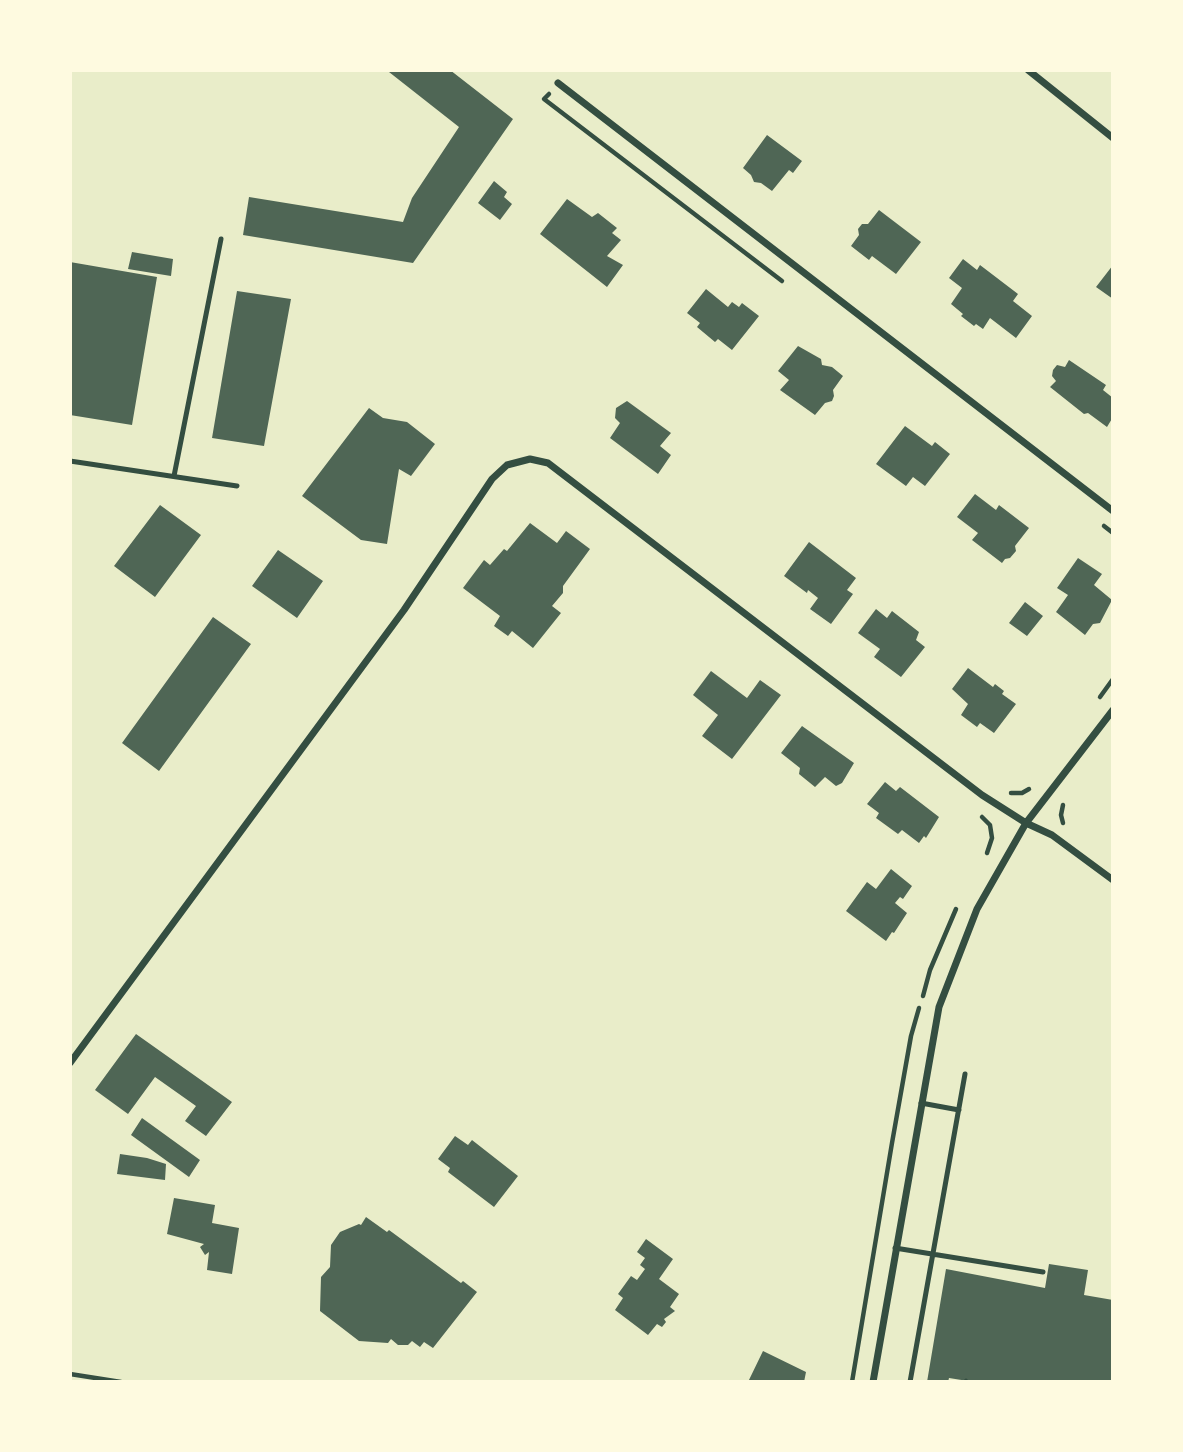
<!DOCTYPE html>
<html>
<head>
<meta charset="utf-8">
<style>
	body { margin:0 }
	#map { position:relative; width:1183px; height:1452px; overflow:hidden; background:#e9edc9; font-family:"Roboto Condensed",sans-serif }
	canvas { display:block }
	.frame { position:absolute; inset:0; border:72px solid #fefae0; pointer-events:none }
</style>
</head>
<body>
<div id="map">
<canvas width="1183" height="1452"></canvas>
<div class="frame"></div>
</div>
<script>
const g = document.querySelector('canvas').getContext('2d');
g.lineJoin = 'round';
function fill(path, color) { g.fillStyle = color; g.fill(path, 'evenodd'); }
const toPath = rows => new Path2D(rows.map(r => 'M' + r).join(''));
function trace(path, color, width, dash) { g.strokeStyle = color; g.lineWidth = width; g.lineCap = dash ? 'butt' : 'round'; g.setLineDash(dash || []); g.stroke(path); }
fill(toPath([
	[391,70,450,70,513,119,413,263,243,235,249,197,403,222,412,198,459,127,389,72],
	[767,135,802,161,793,173,789,170,772,191,761,183,754,182,751,175,743,168],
	[494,181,507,192,504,197,512,204,500,220,478,203],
	[567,199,592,217,598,213,617,228,612,233,621,240,607,256,623,265,607,287,540,234],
	[879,210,921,242,896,274,872,256,869,260,851,246,859,235,858,229,862,224,868,224],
	[132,252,173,259,171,276,128,269],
	[963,259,977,270,980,265,1018,294,1013,301,1032,316,1016,338,990,318,983,329,976,324,974,326,961,316,963,314,951,304,962,288,949,278],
	[70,262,157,277,132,425,70,415],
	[1113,265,1113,299,1096,287],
	[706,289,728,307,732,302,739,307,742,303,759,316,732,350,718,339,715,342,697,327,700,323,687,313],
	[237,291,291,299,264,446,212,438],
	[798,346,821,359,822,365,832,367,843,376,833,390,834,396,832,401,825,403,815,415,780,390,789,380,778,371],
	[1069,360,1106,385,1103,390,1113,398,1113,417,1107,427,1088,413,1084,414,1050,387,1056,381,1052,376,1053,370,1057,365,1065,367],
	[627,401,671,433,660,446,671,455,658,474,610,438,620,423,615,418,616,408],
	[369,408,383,418,407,422,435,444,411,476,399,469,387,544,361,540,302,496],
	[905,426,932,446,935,442,950,454,925,486,913,477,906,486,876,464],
	[975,494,996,510,999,505,1029,528,1015,546,1016,551,1010,558,1005,559,1002,563,972,540,978,533,957,517],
	[160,505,201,535,155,597,114,566],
	[530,523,557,543,566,531,590,549,563,586,563,593,552,606,561,613,533,648,512,631,508,636,494,626,500,616,463,588,484,560,490,565,504,549,507,551],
	[809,542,856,578,847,590,853,594,831,624,810,609,818,598,808,590,807,593,784,576],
	[278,550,323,581,297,618,252,586],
	[1078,558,1102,574,1094,585,1112,600,1100,623,1093,624,1085,635,1056,612,1068,595,1057,588],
	[1025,602,1043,616,1027,636,1009,623],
	[876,609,887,618,892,611,919,632,916,640,925,647,901,677,874,657,880,649,858,633],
	[213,617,251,644,159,771,122,743],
	[968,668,993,687,995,684,1004,691,1002,694,1016,704,994,733,980,723,977,727,961,715,968,704,952,689],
	[711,671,747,698,760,680,781,695,732,759,702,736,718,715,693,695],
	[802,726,854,763,842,783,836,786,825,777,815,787,799,774,800,768,781,753],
	[885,782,896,791,900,787,939,817,926,838,924,836,919,843,902,830,898,834,876,818,879,813,867,804],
	[891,869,912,886,903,899,900,897,895,903,907,913,894,933,892,932,886,941,846,911,867,882,876,889],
	[136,1034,232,1102,206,1136,185,1121,196,1106,155,1077,128,1114,95,1090],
	[142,1118,200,1160,189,1177,131,1135],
	[455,1136,468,1145,472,1140,518,1176,494,1207,448,1172,450,1168,438,1159],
	[120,1154,147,1158,166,1164,165,1180,117,1174],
	[174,1198,215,1205,212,1223,239,1228,232,1274,207,1270,209,1252,205,1255,200,1247,204,1244,167,1234],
	[366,1217,387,1232,389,1230,461,1283,463,1281,477,1292,433,1348,424,1342,420,1347,412,1341,408,1345,398,1345,391,1339,388,1343,359,1341,320,1311,321,1277,330,1267,331,1245,340,1232,359,1224,361,1225],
	[646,1239,673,1259,659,1279,679,1294,670,1307,675,1311,664,1319,666,1322,662,1327,657,1324,648,1335,615,1310,623,1298,618,1294,631,1276,637,1280,645,1269,640,1265,645,1258,637,1252],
	[1049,1264,1088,1270,1084,1295,1113,1300,1113,1382,974,1382,949,1378,948,1382,927,1382,946,1269,1045,1288],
	[763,1351,806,1372,804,1382,748,1382]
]), '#4f6655');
trace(toPath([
	[549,94,544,99,782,281],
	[1104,526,1113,533],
	[1100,697,1113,679],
	[1011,793,1022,793,1029,789],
	[982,817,990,825,992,838,987,853],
	[1063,823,1061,815,1063,805],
	[923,996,930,970,956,909],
	[70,1374,121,1382],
	[852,1382,892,1143,911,1036,919,1008],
	[965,1382,966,1381]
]), '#344e41', 4.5);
trace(toPath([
	[70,461,237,486],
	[174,476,221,239],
	[921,1103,959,1110],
	[895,1248,1043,1272],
	[910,1382,965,1074]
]), '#344e41', 5);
trace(toPath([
	[1028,70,1113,138],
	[558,83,1113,511],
	[70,1063,404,610,492,479,507,465,530,459,548,463,982,795,1026,823,1052,835,1113,880],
	[873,1382,939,1007,977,909,1026,823,1113,710]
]), '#344e41', 7);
</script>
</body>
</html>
